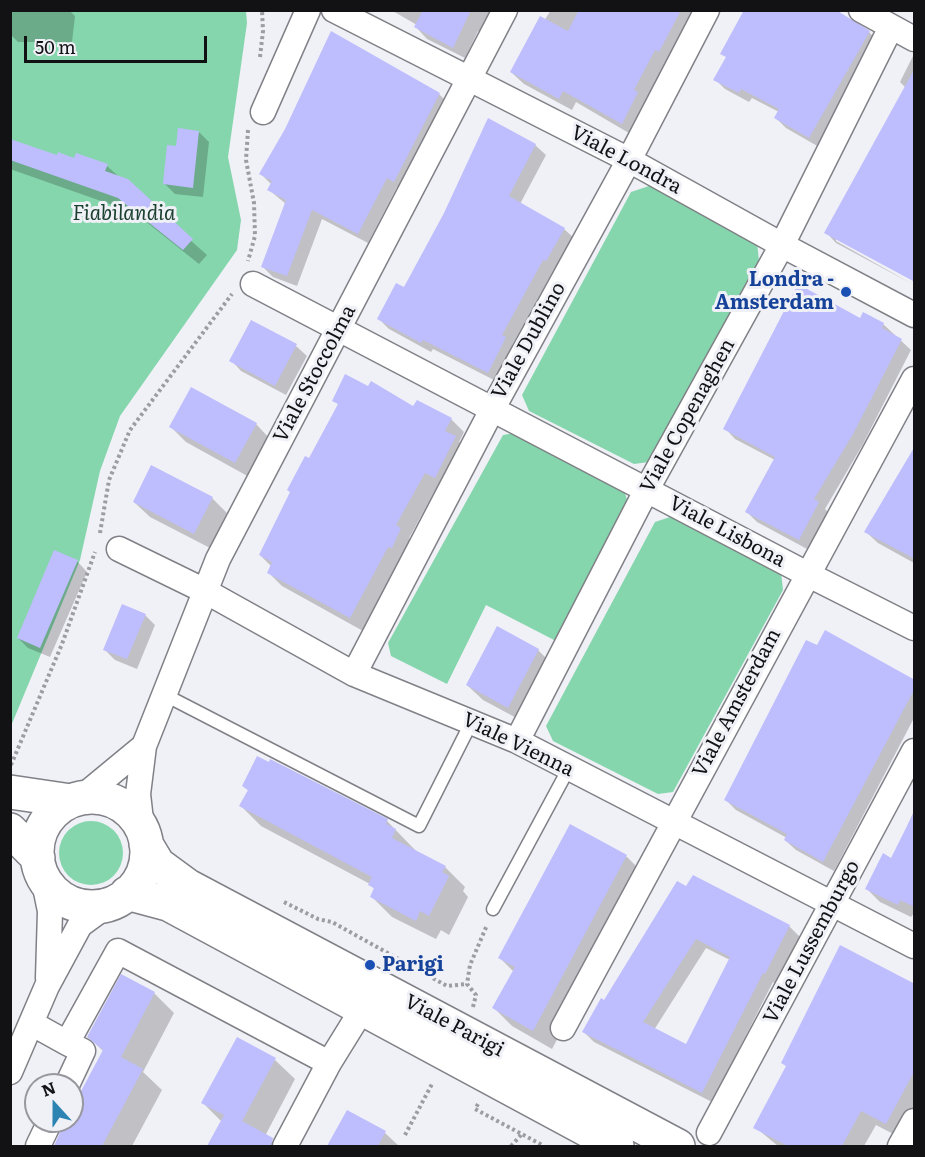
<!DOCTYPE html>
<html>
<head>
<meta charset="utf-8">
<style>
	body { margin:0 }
	#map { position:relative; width:925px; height:1157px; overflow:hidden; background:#f0f0f7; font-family:Literata,serif }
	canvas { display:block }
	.frame { position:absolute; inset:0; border:12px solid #121215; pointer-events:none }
	.north { position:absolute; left:24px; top:1073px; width:60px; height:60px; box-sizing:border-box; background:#f0f0f7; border:2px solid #97979d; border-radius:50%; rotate:339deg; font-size:16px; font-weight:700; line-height:24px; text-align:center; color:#121215 }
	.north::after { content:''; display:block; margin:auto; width:21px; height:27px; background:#2d83b2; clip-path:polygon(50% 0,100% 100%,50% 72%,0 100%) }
	.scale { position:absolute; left:24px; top:36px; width:183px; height:27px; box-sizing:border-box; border:3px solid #121215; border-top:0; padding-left:8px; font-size:18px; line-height:21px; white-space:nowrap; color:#121215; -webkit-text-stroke:4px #f0f0f7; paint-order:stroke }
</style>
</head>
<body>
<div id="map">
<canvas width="925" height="1157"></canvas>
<div class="frame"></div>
<div class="north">N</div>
<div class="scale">50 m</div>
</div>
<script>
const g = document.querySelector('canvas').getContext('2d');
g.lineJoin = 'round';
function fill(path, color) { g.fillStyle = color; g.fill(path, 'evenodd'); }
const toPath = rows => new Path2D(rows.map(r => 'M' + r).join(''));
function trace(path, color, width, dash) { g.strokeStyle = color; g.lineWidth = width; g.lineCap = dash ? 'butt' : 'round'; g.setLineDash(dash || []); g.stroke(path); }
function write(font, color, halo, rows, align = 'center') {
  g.font = font + ' Literata,serif'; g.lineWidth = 6; g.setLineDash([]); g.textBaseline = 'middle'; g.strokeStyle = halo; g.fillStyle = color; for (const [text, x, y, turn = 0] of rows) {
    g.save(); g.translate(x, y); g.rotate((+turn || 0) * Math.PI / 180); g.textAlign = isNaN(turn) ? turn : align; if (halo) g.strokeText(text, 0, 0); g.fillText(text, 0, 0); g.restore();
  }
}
fill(toPath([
	[11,11,246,11,247,23,228,157,241,220,237,250,120,416,100,471,80,560,11,726],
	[652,185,757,242,759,261,649,462,634,464,529,411,522,395,631,192],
	[520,432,624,490,629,506,556,641,486,605,447,684,391,656,388,643,503,435],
	[676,515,781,572,783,590,673,792,658,794,553,741,546,726,655,522],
	'59 853a32 32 0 1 1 64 0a32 32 0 1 1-64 0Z'
]), '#86d6ad');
fill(toPath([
	[10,10,69,10,75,16,72,42,18,42,10,34],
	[391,10,496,10,484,34,478,31,465,58,427,39,416,27,417,25],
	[551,10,700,10,634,136,576,102,572,110,524,84,511,72],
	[830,10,869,32,879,43,819,147,786,128,776,118,779,112,752,98,749,102,725,89,715,79,727,58,722,53],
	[914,54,914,280,836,237,836,241,914,285,836,243,826,232,906,88,900,82],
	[439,94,449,104,405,191,397,187,368,243,322,219,297,286,273,277,263,267,286,204,269,190,272,185,261,174],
	[199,132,209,142,203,197,175,194,165,184],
	[10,142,57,157,107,166,207,255,199,264,135,213,10,169],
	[535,145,546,155,520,204,564,229,575,239,557,270,554,269,512,345,516,348,498,382,433,349,431,352,389,329,379,319],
	[861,320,883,324,911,350,863,444,825,509,829,513,809,550,757,522,747,512,775,460,735,439,725,428],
	[251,322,296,346,307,356,286,395,241,371,231,360],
	[334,400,414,409,451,419,464,432,459,442,469,451,449,491,438,485,409,538,413,543,363,631,282,586,268,572,271,566,260,555,339,405],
	[256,424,271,440,251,478,186,442,171,427],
	[914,449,914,563,878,543,866,532],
	[212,498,227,513,210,548,150,517,134,502],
	[77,561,87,572,50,657,28,648,18,638],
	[145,615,155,625,137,669,115,660,105,650],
	[538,650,553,665,524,722,483,700,467,685],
	[914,681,914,718,834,871,796,850,785,840,787,838,736,810,726,800],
	[243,786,387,821,416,851,445,867,465,887,463,891,468,897,449,935,441,930,436,939,392,917,372,897,375,890,370,884,261,826,241,806,249,791],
	[914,811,914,913,911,917,880,902,867,889,892,860],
	[570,826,627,857,645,875,552,1049,512,1026,494,1008,514,972,500,958],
	[693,877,789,926,800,937,775,984,773,982,712,1102,594,1042,584,1032],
	[706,948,730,960,686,1046,654,1030],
	[122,976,154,993,174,1013,143,1072,162,1090,132,1146,55,1146,69,1121,72,1121,72,1114,104,1052,89,1037],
	[914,984,914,1111,901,1138,876,1125,864,1146,778,1146,755,1127,787,1067],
	[275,1060,295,1079,265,1136,276,1146,209,1146,222,1122,203,1103],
	[347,1112,385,1133,399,1146,329,1146]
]), '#0003');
fill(toPath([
	[423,10,471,10,453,48,414,27],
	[579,10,681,10,659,52,655,50,634,90,638,92,622,124,563,91,559,99,510,72,540,16,568,31],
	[744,10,836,10,870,31,809,138,774,118,779,109,741,89,739,93,713,80,726,57,720,54],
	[331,31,440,93,394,182,387,178,358,234,312,210,287,276,261,267,286,200,267,190,272,181,259,174,285,129],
	[915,68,915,282,824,233],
	[488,118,536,144,509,196,565,228,546,261,543,260,502,335,506,337,488,373,423,340,421,343,377,319,396,283,404,287,444,213],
	[178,128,199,131,193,188,163,184,167,145,176,146],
	[10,139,57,155,58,152,74,158,76,153,108,164,105,171,128,179,193,239,183,250,118,198,10,160],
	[798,284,860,318,863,312,884,323,882,328,902,339,853,434,814,499,819,502,799,540,745,512,775,457,723,429],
	[251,320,297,344,275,386,229,361],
	[345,374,368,386,371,381,413,406,417,400,452,418,445,431,456,436,435,478,425,473,396,525,401,528,392,548,388,547,350,618,267,573,272,562,259,555,290,492,287,490,305,456,309,458,338,404,332,401],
	[191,387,257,423,235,463,169,427],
	[915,446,915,559,864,532],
	[151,465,213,497,194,534,133,502],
	[54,550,78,560,40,648,17,638],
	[122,604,146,614,127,659,103,650],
	[497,626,539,649,508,708,466,685],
	[825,630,915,680,915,688,823,862,784,840,787,834,724,800,806,640,817,645],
	[257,756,269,762,270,759,388,819,386,824,396,829,392,838,446,866,442,872,449,876,429,916,420,911,416,921,370,897,374,888,368,885,372,877,239,806,248,790,242,786],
	[915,810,915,907,900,900,898,905,865,889,883,853,891,858],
	[570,824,627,855,533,1031,492,1008,515,967,498,958],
	[693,875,790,925,765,974,763,973,702,1093,582,1032,601,998,604,1000,677,881,686,886],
	[696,939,730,957,686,1044,643,1022],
	[840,945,915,984,915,1070,886,1124,861,1111,842,1146,788,1146,753,1128,786,1066,781,1063],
	[121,974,155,992,121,1057,143,1069,102,1146,54,1146,65,1121,72,1121,72,1108,103,1050,87,1037],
	[237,1037,276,1058,242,1121,273,1138,271,1146,207,1146,224,1115,201,1103],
	[347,1110,386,1131,378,1146,327,1146]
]), '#bebdfd');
const service = toPath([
	[165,695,419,826,472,721],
	[493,909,569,768]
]);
const minor = toPath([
	[334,10,629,160,782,245,914,315],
	[861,10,914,39],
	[263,112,308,10],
	[253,284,807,574,914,628],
	[119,549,205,591,354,674,517,741,914,946],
	[354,674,493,408,629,160,707,10],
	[517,741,647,489,782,245,891,27],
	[81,798,144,746],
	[142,829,138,794,144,746,218,559,505,10],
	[43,877,50,911,48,978],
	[31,1023,67,1043,118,951,329,1063,363,1008],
	[563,1028,914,379],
	[10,1072,47,986,80,925,110,903],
	[67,1085,83,1051,67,1043],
	[709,1133,914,751],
	[38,1146,50,1121],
	[285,1146,329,1063],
	[900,1146,914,1121]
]);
const secondary = toPath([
	[10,792,71,801],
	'37 852a55 55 0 1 1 110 0a55 55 0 1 1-110 0Z',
	[10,830,38,858],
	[146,844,158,864,188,886,678,1146],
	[127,893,168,904,617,1146]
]);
trace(service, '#808187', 15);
trace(minor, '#808187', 27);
trace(secondary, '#808187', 36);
trace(toPath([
	[260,57,263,31,262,10],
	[248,130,246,160,254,203,255,236,248,261],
	[100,533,109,480,130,430,232,294],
	[11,765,62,644,95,552],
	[284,902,318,919,332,922,447,986,467,984],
	[473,1007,476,995,467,984,470,965,487,925],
	[478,1104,475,1109,544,1146],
	[405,1135,432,1084],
	[511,1146,521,1135]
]), '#9c9ca2', 4, [3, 3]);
trace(service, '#fff', 12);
trace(minor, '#fff', 24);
trace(secondary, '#fff', 33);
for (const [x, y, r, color] of [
	[846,292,6,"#1a4fb4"],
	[370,965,6,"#1a4fb4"]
]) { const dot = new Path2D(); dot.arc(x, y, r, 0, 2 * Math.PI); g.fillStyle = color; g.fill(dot); trace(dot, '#f0f0f7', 2); }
write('20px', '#121215', '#f0f0f7', [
	["Viale Londra",626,160,28],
	["Viale Dublino",529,341,-61],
	["Viale Stoccolma",315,374,-62],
	["Viale Copenaghen",688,416,-61],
	["Viale Lisbona",727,532,28],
	["Viale Amsterdam",737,703,-62],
	["Viale Vienna",518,745,26],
	["Viale Lussemburgo",812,942,-62],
	["Viale Parigi",454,1026,28]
]);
write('italic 20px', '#1a412f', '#f0f0f7', [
	["Fiabilandia",124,214]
]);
write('bold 20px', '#164399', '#f0f0f7', [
	["Londra -",834,280],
	["Amsterdam",834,303],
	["Parigi",382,965,"left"]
], 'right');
</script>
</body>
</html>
